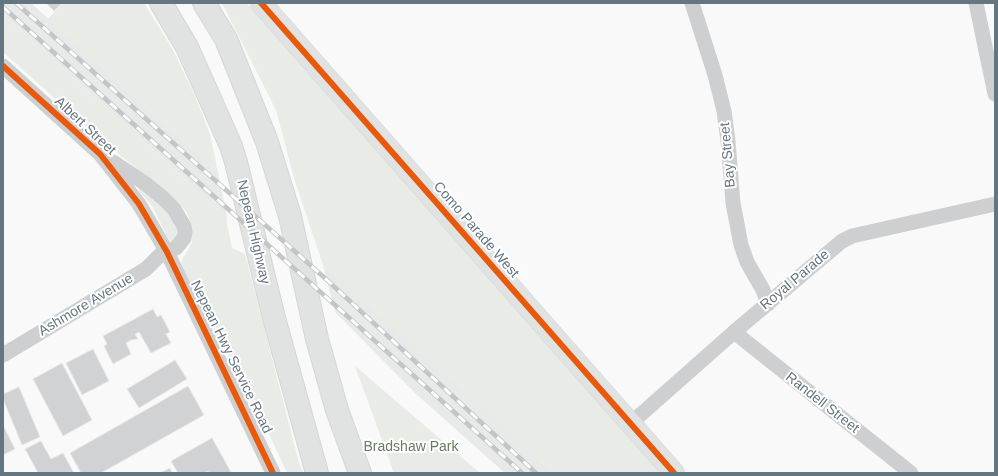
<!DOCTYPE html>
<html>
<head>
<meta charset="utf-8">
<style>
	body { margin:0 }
	#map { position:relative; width:998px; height:476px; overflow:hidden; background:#f9f9f9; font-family:Arial,sans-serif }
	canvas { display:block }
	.frame { position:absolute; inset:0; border:4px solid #657683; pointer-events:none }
</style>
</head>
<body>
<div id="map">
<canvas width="998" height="476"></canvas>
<div class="frame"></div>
</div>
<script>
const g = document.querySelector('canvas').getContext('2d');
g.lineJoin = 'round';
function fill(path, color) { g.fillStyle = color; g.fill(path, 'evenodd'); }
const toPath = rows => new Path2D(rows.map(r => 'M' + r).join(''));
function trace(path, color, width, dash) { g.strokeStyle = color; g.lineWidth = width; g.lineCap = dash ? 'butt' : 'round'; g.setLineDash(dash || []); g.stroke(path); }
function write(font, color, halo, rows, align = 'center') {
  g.font = font + ' Arial,sans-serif'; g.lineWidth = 4; g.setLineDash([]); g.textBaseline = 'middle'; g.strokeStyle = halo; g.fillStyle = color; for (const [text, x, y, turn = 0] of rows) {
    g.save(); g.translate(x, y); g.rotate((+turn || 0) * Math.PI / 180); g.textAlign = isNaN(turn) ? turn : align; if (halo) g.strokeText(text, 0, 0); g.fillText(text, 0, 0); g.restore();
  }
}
fill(toPath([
	[3,3,31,3,218,172,227,217,3,14],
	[323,265,357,294,554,473,505,473,416,394,335,312]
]), '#e8e9e9');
fill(toPath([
	[62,3,144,3,173,50,194,94,210,134,218,172,48,19],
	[222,3,247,3,336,101,659,473,554,473,323,265,294,178,276,110],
	[3,14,227,217,227,224,232,248,245,254,299,463,303,473,287,473,270,436,182,268,181,263,183,258,187,252,192,242,191,223,187,213,179,203,153,184,135,167,107,145,3,52],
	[140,186,170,213,177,228,177,237,173,242,170,241,167,237,153,207,139,191,138,188],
	[355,366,480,473,394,473]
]), '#e8ebe6');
const building = toPath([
	[46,3,62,3,54,11,46,3],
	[153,309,157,317,161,315,170,332,166,334,171,343,151,353,139,332,135,334,138,339,131,340,126,343,131,354,113,364,104,346,107,344,103,336,153,309],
	[93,349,109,381,82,395,66,363,93,349],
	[175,360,187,379,139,408,127,389,175,360],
	[62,363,92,420,63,436,33,379,62,363],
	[188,386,204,415,101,473,81,473,70,453,188,386],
	[19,387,40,437,22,445,3,399,3,394,19,387],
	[3,425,15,449,3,455,3,425],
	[212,438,231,472,229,473,209,473,208,471,204,473,178,473,171,461,212,438],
	[41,441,51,459,63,453,74,473,38,473,25,449,41,441],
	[170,468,172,473,160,473,170,468]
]);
fill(building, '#d0d2d3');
trace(building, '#e8e8e8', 1);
const secondary = toPath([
	[261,3,674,473]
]);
const highway = toPath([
	[161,3,187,47,231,146,236,162,274,318,317,473],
	[204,3,226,39,267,142,290,216,317,339,328,378,337,410,360,473]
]);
trace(secondary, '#d5d6d7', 22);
trace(highway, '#d5d6d6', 24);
trace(toPath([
	[692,3,715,75,724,111,728,141,733,203,741,245,747,262,763,290,768,304],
	[976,3,995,94],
	[3,66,100,154,139,204,167,252,273,473],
	[734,332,911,473],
	[3,355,146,269,161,254,176,248,184,238,185,232,184,226,174,209,163,198,146,184,113,162],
	[630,424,734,332,842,241,852,236,995,204]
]), '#cecfd0', 15);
trace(secondary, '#e1e2e2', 21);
trace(highway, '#e1e2e2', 22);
const rail = toPath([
	[16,3,327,280,536,473],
	[3,7,522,473]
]);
trace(rail, '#c3c5c6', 4.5);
trace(rail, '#fff', 3, [9]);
trace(toPath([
	[261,3,674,473],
	[3,66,100,154,139,204,167,252,273,473]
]), '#e8590c', 6);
write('14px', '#657683', '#fff', [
	["Albert Street",85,126,43],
	["Bay Street",728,155,-95],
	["Como Parade West",476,230,49],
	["Nepean Highway",253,232,77],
	["Royal Parade",795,280,-40],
	["Ashmore Avenue",86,305,-31],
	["Nepean Hwy Service Road",231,357,64],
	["Randell Street",822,403,38]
]);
write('14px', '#687a64', '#fff', [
	["Bradshaw Park",411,447]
]);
</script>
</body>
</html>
